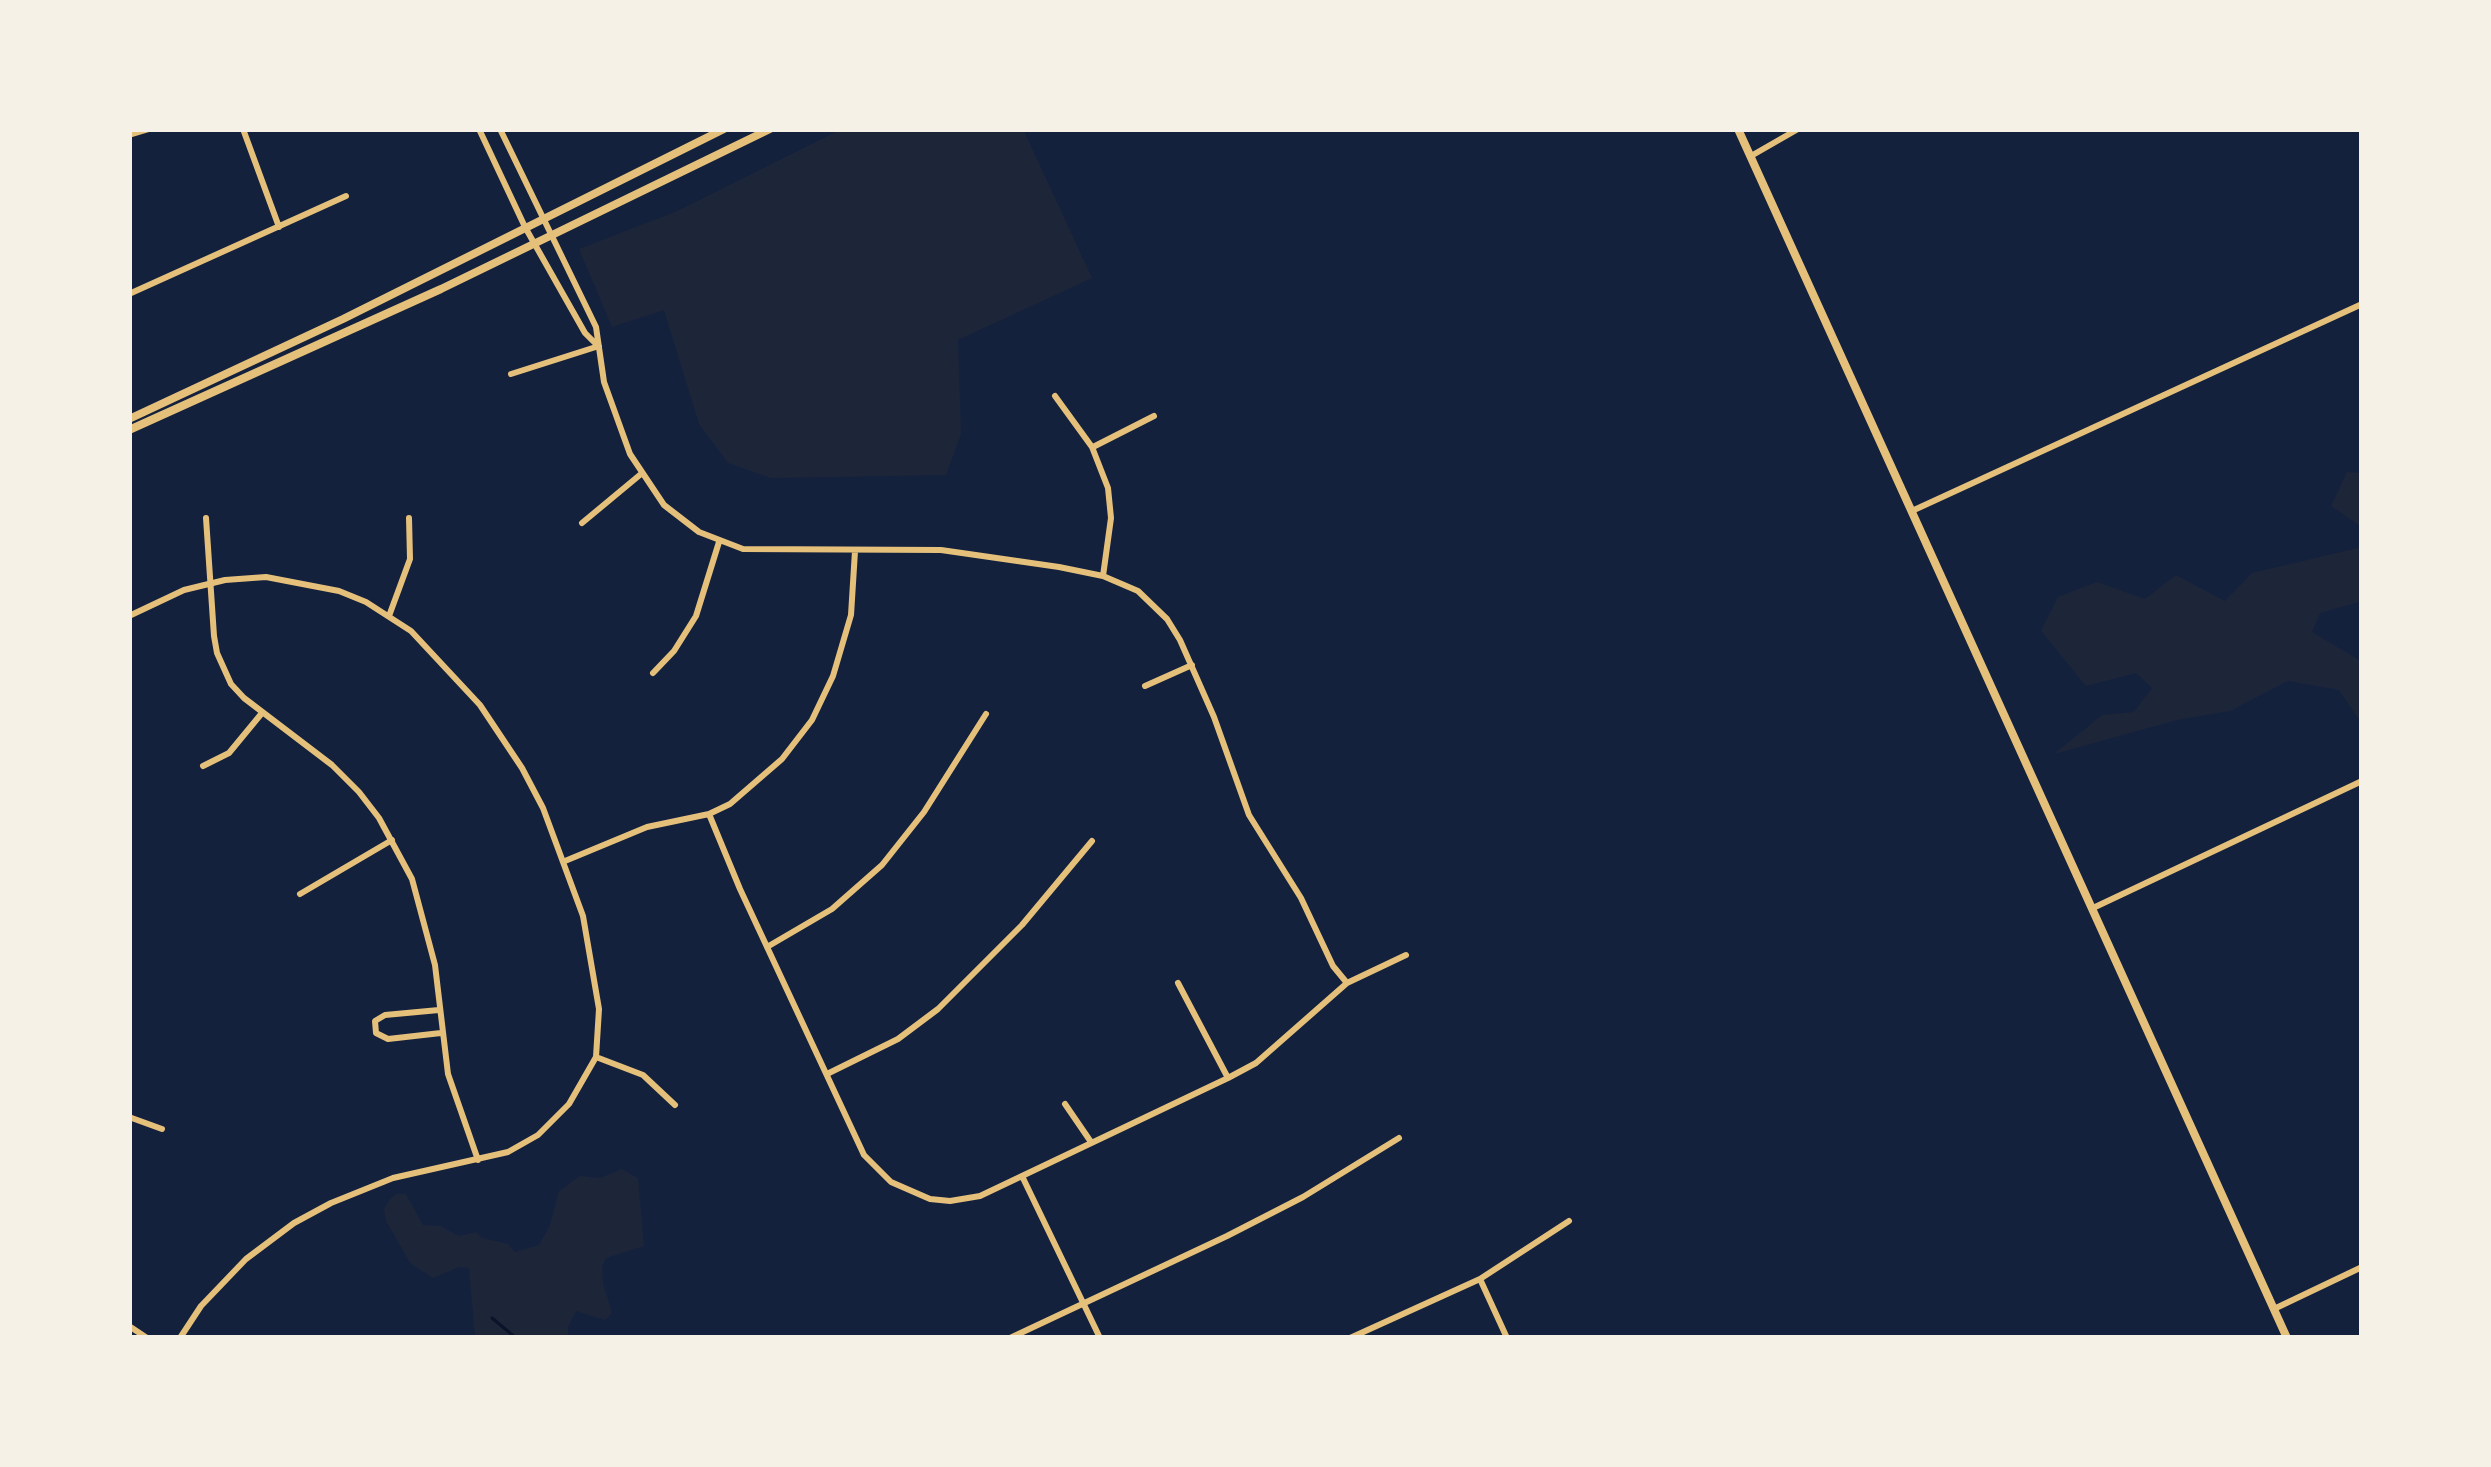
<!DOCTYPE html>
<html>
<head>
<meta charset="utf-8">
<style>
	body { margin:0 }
	#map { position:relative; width:2491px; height:1467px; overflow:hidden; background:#14213d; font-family:"PT Serif",serif }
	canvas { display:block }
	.frame { position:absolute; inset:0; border:132px solid #f6f1e7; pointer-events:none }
</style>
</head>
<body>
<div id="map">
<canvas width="2491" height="1467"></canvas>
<div class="frame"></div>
</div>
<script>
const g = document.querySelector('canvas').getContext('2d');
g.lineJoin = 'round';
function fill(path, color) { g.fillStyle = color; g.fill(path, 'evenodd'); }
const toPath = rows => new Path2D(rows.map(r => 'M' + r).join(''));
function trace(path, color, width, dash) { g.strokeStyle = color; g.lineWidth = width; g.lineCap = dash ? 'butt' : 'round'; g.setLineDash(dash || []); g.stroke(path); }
fill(toPath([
	[842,129,1023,129,1092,278,958,340,961,434,946,475,771,478,728,463,699,424,664,310,612,327,579,249,675,212],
	[2347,472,2362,473,2362,527,2331,506],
	[2362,547,2362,601,2320,613,2312,632,2362,662,2362,724,2339,690,2288,681,2230,711,2177,720,2054,754,2102,715,2134,712,2152,688,2136,673,2086,686,2041,631,2058,597,2097,582,2145,599,2176,575,2225,601,2252,573],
	[622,1169,638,1178,644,1246,606,1258,602,1267,603,1283,612,1313,605,1320,576,1311,568,1327,568,1338,475,1338,469,1268,459,1267,433,1278,410,1263,386,1221,384,1209,390,1199,397,1194,406,1194,423,1225,440,1226,459,1236,476,1232,482,1238,508,1244,515,1252,539,1245,550,1225,559,1191,580,1176,600,1178]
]), '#1d2539');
trace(toPath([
	[492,1318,516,1338]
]), '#0b132b', 3);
trace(toPath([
	[243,129,279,227],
	[479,129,525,227,585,333,596,344],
	[500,129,596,327,604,382,630,454,664,505,699,532,743,549,941,550,1059,567,1103,576,1138,591,1167,619,1180,640,1214,717,1249,815,1301,898,1333,966,1347,983],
	[129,135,149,129],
	[1751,156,1798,129],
	[129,294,346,196],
	[511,374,599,346],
	[1055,396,1092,447,1108,488,1111,518,1103,576],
	[1093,447,1154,416],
	[1914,510,2362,304],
	[206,518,214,636,217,653,231,684,244,698,332,765,359,792,379,818,412,879,435,965,448,1074,478,1160],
	[582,523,641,474],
	[129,616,184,590,225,580,266,577,339,591,366,602,411,631,480,705,522,768,543,808,583,916,599,1009,596,1057,569,1104,538,1135,508,1152,393,1178,331,1203,294,1223,246,1259,201,1306,180,1338],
	[389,616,410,559,409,518],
	[653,673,674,651,696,616,719,542],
	[1145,686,1192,665],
	[203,766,229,753,262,713],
	[709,814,740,889,864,1155,891,1182,930,1199,950,1201,980,1196,1228,1078,1256,1063,1347,983,1406,955],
	[565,861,647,827,709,814,730,804,782,759,812,720,833,676,851,615,855,551],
	[300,894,392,840],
	[2093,908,2362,781],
	[767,947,832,909,882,865,924,812,986,714],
	[1178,983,1228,1078],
	[439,1010,385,1015,375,1021,376,1033,388,1039,441,1033],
	[596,1057,643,1075,675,1105],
	[827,1074,898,1039,938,1009,1022,925,1092,841],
	[1065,1104,1091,1142],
	[129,1117,162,1129],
	[1022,1176,1100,1338],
	[1480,1279,1507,1338],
	[2276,1308,2362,1267],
	[129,1326,147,1338],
	[1010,1338,1227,1236,1303,1197,1399,1138],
	[1350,1338,1480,1279,1569,1221]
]), '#e5c07b', 6);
trace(toPath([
	[1738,129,2287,1338],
	[129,419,343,319,724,129],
	[129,430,441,289,770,129]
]), '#e5c07b', 8);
</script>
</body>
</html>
